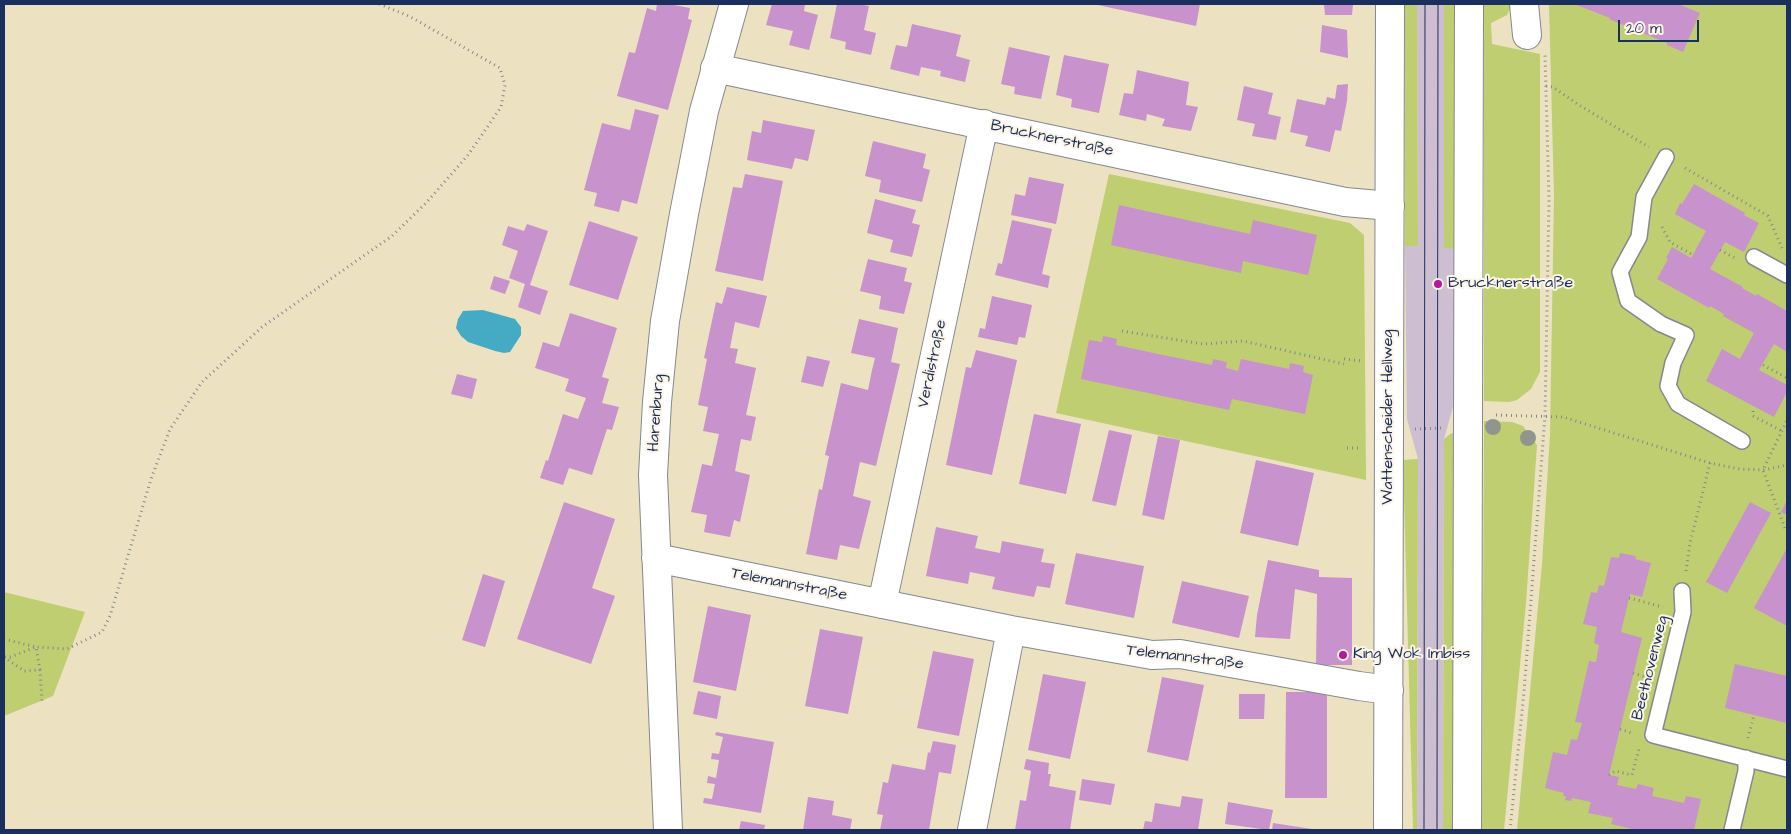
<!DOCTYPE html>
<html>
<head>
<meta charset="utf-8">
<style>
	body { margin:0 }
	#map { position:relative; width:1791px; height:834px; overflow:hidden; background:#ece2c1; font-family:"Architects Daughter",sans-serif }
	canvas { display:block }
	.frame { position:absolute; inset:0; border:5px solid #1b2f5e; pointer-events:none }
	.scale { position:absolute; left:1618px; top:20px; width:81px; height:22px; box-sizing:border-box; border:2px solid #1b2f5e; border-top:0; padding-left:6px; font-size:15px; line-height:18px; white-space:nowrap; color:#1b2f5e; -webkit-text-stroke:4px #fcf5e5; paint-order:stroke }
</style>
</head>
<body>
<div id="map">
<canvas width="1791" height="834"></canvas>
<div class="frame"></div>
<div class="scale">20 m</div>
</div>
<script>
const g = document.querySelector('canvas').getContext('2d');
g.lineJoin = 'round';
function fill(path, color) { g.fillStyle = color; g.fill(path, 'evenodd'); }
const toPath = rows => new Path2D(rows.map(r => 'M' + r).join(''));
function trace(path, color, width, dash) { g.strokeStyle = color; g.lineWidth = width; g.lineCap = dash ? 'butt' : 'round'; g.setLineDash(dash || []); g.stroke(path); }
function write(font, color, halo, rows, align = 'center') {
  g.font = font + ' "Architects Daughter",sans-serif'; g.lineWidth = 4; g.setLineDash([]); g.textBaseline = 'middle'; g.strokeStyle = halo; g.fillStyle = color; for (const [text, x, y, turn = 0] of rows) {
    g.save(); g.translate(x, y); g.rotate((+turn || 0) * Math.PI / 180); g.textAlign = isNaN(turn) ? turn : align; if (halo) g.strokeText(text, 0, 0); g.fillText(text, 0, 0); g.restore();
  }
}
fill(toPath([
	[1417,4,1444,4,1444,247,1454,249,1455,400,1444,439,1443,830,1417,830,1418,459,1407,419,1405,246,1418,245]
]), '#cebed1');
fill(toPath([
	[1405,4,1417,4,1418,246,1405,246],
	[1444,4,1457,4,1454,249,1444,248],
	[1484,4,1512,4,1507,15,1491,23,1492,44,1540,54,1540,372,1531,389,1517,400,1509,402,1484,401],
	[1549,4,1787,4,1787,830,1517,830,1542,564,1550,434,1554,196],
	[1109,174,1350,223,1364,235,1366,480,1056,413],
	[1484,421,1512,422,1523,426,1537,445,1526,603,1504,830,1482,830],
	[1456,432,1455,830,1443,830,1444,439,1450,434],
	[1418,459,1417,830,1413,830,1403,460],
	[4,592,85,612,53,696,4,716]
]), '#bfce70');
fill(toPath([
	[483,310,515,319,521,327,521,335,510,352,504,353,495,351,468,342,461,336,456,328,458,319,463,311]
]), '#45abc5');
fill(toPath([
	[657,4,669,4,690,8,688,19,692,20,668,110,617,96,629,52,635,53,647,8,656,11],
	[772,4,805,4,804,11,818,15,809,50,789,45,793,31,766,25],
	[837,4,859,4,869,6,864,30,876,33,871,55,845,49,846,42,830,38],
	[1093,4,1200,4,1196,26],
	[1324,4,1353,4,1352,15,1325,15],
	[1574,4,1678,4,1700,13,1683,52,1667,45,1667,43,1609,19,1610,18],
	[912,24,961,35,956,56,970,60,965,82,940,76,941,71,921,67,919,76,890,69,896,45,907,47],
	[1322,25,1347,30,1348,58,1320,52],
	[1009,47,1050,56,1041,99,1014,94,1015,87,1001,84],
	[1064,55,1109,64,1099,113,1071,107,1072,99,1056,95],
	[1137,70,1189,82,1186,105,1198,107,1191,131,1162,126,1165,119,1147,114,1146,121,1119,115,1124,93,1133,94],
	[1348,84,1347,101,1341,131,1335,130,1330,152,1305,146,1308,136,1290,132,1297,99,1325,105,1327,97,1335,99,1337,85],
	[1244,86,1273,93,1268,114,1281,117,1276,140,1252,136,1255,124,1237,120],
	[635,109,659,115,637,204,622,200,619,212,594,206,597,193,584,190,602,123,630,130],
	[763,120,815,130,808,161,795,158,792,169,747,160,752,131,761,133],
	[873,141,926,154,923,168,930,170,922,202,879,192,881,180,865,176],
	[745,174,783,181,763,281,715,271,733,187,742,188],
	[1029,177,1064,184,1056,224,1011,215,1015,194,1025,196],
	[1694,184,1745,213,1744,215,1759,223,1744,252,1725,242,1710,269,1743,287,1742,288,1756,296,1757,294,1787,311,1787,352,1774,344,1759,370,1787,385,1787,392,1774,417,1706,381,1722,349,1740,359,1754,333,1723,316,1724,314,1710,306,1709,308,1657,279,1668,259,1666,258,1672,247,1691,258,1706,231,1675,214,1680,203,1682,204],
	[875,199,916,210,912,223,920,225,912,257,890,252,893,240,867,233],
	[1119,205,1250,234,1253,220,1317,235,1308,275,1243,261,1241,273,1111,245],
	[1012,220,1052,229,1042,274,1050,276,1048,288,995,275,998,263,1002,264],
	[589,221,638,237,618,300,569,285],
	[527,224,548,231,530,285,548,291,540,315,518,307,525,284,509,278,518,251,502,245,508,226,524,231],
	[868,259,907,268,904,281,912,283,904,314,879,309,881,296,860,291],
	[494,276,510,281,505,294,490,289],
	[727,287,767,296,759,328,735,322,730,348,738,349,735,363,756,368,746,415,756,417,751,441,741,439,735,471,750,475,740,522,734,520,730,537,704,532,707,515,691,512,702,464,712,466,719,434,703,431,708,407,698,405,707,359,704,358,716,302,722,304],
	[992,296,1032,305,1025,338,1019,337,1017,345,978,337,980,328,985,329],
	[570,313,617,328,602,377,609,379,602,403,619,407,612,430,607,429,592,475,569,468,563,485,540,478,546,460,548,461,563,414,578,419,586,398,565,391,569,379,535,368,543,342,559,347],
	[859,319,898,328,891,362,900,364,876,466,860,462,853,496,871,501,859,549,840,545,837,560,806,554,819,489,822,490,829,456,825,455,841,383,868,390,872,370,875,358,851,353],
	[1103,336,1117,339,1116,345,1163,355,1212,365,1213,359,1227,362,1226,368,1238,371,1241,359,1289,369,1290,363,1304,366,1303,372,1313,375,1305,414,1232,399,1229,410,1081,379,1089,340,1102,342],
	[976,350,1017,360,992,475,946,465,966,367,971,368],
	[807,356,830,361,823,387,801,382],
	[457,374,477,379,472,399,451,394],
	[1034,414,1081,424,1066,494,1019,484],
	[1109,430,1132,435,1116,506,1092,501],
	[1158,436,1180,440,1164,520,1142,515],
	[1256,460,1314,473,1298,546,1240,533],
	[1787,500,1787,515,1781,512],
	[564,502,615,519,592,588,615,596,591,664,517,639],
	[1750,502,1771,513,1727,593,1706,582],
	[936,527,978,536,975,548,1000,553,1002,541,1044,549,1041,562,1055,564,1050,588,1037,586,1034,597,992,589,995,577,970,572,968,584,926,576],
	[1787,548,1787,626,1754,608],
	[1076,553,1144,566,1134,618,1065,604],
	[1620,553,1636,556,1635,559,1651,563,1642,597,1630,594,1621,632,1642,638,1609,775,1619,777,1617,785,1636,789,1638,784,1654,788,1652,796,1684,803,1686,796,1701,799,1694,830,1637,830,1611,824,1613,818,1588,813,1591,802,1572,798,1571,801,1565,800,1566,796,1563,796,1564,793,1545,788,1553,752,1567,755,1571,739,1577,740,1582,723,1575,722,1589,661,1596,662,1599,645,1594,643,1597,627,1583,624,1591,592,1597,593,1599,585,1604,586,1611,557,1619,558],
	[1268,560,1319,570,1319,577,1352,578,1352,665,1316,665,1317,594,1295,589,1290,639,1255,637,1257,615],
	[483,574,505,581,485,647,462,640],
	[1182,581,1249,596,1239,638,1172,623],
	[708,606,751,615,736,691,693,682],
	[820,629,863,637,848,714,805,706],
	[933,651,974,659,959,736,917,728],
	[1735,664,1787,676,1787,723,1725,708],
	[1043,674,1086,682,1070,759,1028,750],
	[1162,677,1204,685,1188,761,1147,752],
	[698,691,721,696,717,719,693,714],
	[1286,692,1327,692,1327,798,1285,798],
	[1239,694,1265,694,1264,719,1239,719],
	[716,732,774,742,761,813,703,803,704,798,712,799,715,784,707,783,708,776,716,778,719,760,711,759,712,753,719,754,723,737,715,735],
	[933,741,956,745,951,774,939,772,929,830,880,830,883,815,877,814,883,782,888,783,892,764,925,770,928,752,930,753],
	[1026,759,1049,763,1048,774,1051,774,1049,786,1076,791,1070,830,1015,830,1020,800,1026,801,1031,771,1024,769],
	[1082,779,1115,784,1111,805,1079,800],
	[1182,796,1203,799,1198,830,1143,830,1145,821,1152,822,1155,803,1180,807],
	[808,797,834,801,832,815,852,819,850,830,803,830],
	[1228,802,1273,810,1269,830,1225,824],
	[741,821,765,825,764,830,739,830],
	[1273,823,1312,829,1312,830,1272,830]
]), '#c892cd');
const service = toPath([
	[1666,157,1644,197,1639,237,1620,272,1628,301,1661,324,1686,335,1673,363,1668,386,1678,404,1742,441],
	[1754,257,1787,275],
	[1682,591,1683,612,1653,735,1787,769],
	[1732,830,1746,771,1746,758]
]);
const minor = toPath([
	[1524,4,1527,35],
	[715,68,1345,202,1390,206],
	[656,558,1011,630,1152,655,1180,654,1359,686,1389,690],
	[882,604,984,124],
	[668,830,653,475,657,402,665,321,684,214,704,111,734,4],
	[972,830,1011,630]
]);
const secondary = toPath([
	[1388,830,1390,4],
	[1467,830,1469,4]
]);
trace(service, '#848890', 18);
trace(minor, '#848890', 30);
trace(secondary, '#848890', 30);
trace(toPath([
	[1546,86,1553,87,1579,105,1649,147],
	[1685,168,1768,216,1782,248],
	[1662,227,1670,242,1693,255],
	[1720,250,1735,258],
	[1122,331,1203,344,1243,341,1344,364],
	[1344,359,1363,361],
	[1763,365,1787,378],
	[1753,411,1753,416,1782,431],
	[1496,415,1563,417,1710,463,1740,469,1763,470,1787,465],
	[1415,429,1441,428],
	[1347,448,1361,448],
	[1785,528,1763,470,1787,420],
	[1686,571,1690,543,1710,463],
	[1629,598,1663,607],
	[4,639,36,647,10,657,4,657],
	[4,657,24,671,40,670,42,701],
	[40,670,36,647,67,649,102,632,110,616,151,479,170,429,202,382,262,327,392,236,426,203,468,155,501,107,505,85,500,68,409,16,379,4],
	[1633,673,1646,677],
	[1620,729,1632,733],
	[1748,738,1754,715],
	[1609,775,1615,771,1632,775,1639,749],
	[1510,830,1524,692,1545,416,1549,200,1545,55]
]), '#848890', 3, [1, 4]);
trace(service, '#fff', 15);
trace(minor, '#fff', 28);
trace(secondary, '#fff', 28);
trace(toPath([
	[1424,830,1425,4],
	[1437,830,1438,4]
]), '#1b2f5e', 1);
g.fillStyle = '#90968d';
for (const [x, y] of [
	[1493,427],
	[1528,438]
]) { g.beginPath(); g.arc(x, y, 8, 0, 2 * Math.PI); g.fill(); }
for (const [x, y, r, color] of [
	[1438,284,5,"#b5179e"],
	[1343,655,5,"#b5179e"]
]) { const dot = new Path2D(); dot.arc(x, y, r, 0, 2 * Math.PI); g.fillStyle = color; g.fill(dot); trace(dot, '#fcf5e5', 2); }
write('16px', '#1b2f5e', '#fcf5e5', [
	["Brucknerstraße",1052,139,12],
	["Verdistraße",933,364,-78],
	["Harenburg",657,413,-86],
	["Wattenscheider Hellweg",1389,417,-90],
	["Telemannstraße",789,585,11],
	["Telemannstraße",1185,658,7],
	["Beethovenweg",1651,668,-76]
]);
write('16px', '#1b2f5e', '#fcf5e5', [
	["Brucknerstraße",1448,284],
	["King Wok Imbiss",1353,655]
], 'left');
</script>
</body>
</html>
